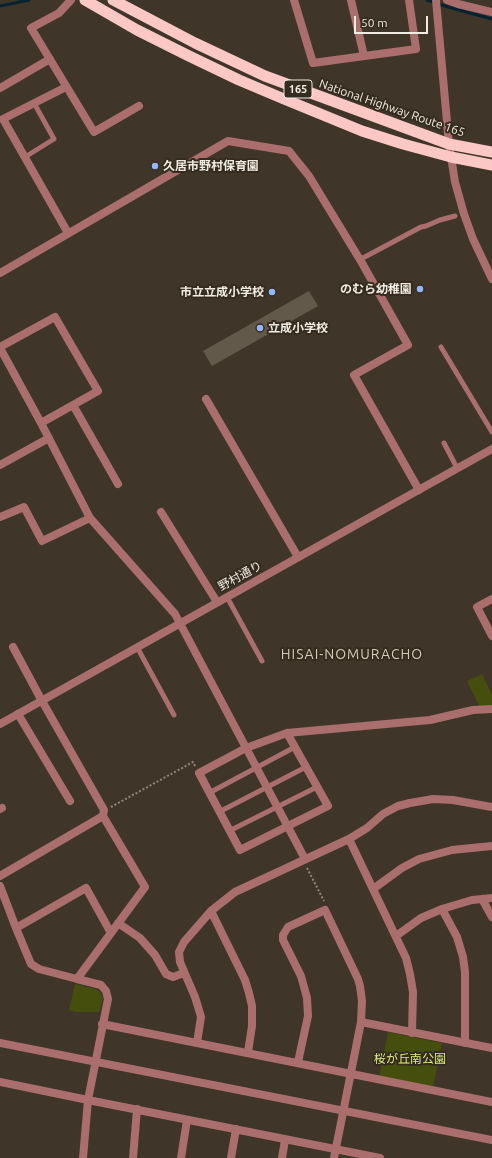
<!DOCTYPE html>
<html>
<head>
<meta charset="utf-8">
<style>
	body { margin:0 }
	#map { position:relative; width:492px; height:1158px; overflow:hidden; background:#3f3629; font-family:Ubuntu,sans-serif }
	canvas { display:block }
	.scale { position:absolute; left:354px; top:16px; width:74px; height:18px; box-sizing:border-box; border:2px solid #f1ebe2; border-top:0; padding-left:5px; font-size:12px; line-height:14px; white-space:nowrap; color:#f1ebe2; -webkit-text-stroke:3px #352c1f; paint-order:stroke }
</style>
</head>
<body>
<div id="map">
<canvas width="492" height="1158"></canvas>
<div class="scale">50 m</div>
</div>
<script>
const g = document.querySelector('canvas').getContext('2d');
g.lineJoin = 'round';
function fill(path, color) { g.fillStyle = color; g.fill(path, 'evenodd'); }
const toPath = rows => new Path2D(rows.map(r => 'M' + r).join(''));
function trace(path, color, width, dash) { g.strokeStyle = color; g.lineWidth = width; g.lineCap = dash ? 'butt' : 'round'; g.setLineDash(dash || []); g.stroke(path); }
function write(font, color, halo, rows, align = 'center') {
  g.font = font + ' Ubuntu,"Noto Sans JP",sans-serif'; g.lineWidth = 4; g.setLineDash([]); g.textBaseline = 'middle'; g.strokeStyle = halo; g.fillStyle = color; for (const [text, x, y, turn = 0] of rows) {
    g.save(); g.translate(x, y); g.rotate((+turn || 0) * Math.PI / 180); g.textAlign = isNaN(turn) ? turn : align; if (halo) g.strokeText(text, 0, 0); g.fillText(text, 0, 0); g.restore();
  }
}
fill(toPath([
	[482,674,492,695,492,706,480,707,467,681],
	[75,984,96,989,100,992,103,998,99,1012,76,1012,69,1010],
	[388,1032,442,1043,433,1087,379,1076]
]), '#454e0c');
trace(toPath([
	[427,0,448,7,492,19],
	[0,6,29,0]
]), '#02232f', 3);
fill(toPath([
	[309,291,318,306,212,366,203,351]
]), '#63594a');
trace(toPath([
	[111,807,193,762,195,766],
	[307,868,324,901]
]), '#90887d', 2, [2, 2]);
trace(toPath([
	[25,157,54,139,34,103],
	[361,259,421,227,426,226,440,220,455,216],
	[441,347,492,432],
	[444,443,457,468],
	[227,597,262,661],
	[137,647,174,715],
	[209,793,295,747],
	[219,812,306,767],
	[229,831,317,787]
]), '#aa6e6d', 5);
trace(toPath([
	[71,0,59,13,31,28,94,132,139,106],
	[294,0,313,63,416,49,409,0],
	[351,0,364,56],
	[447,0,458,4,492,12],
	[66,87,3,119,68,233],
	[0,88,50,59],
	[0,273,228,141,289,151,309,176,362,263,408,345,354,375,419,490],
	[0,347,55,317,98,391,41,423],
	[0,348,41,423,90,518,175,614,305,859],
	[206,399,298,557],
	[73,405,118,484],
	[0,465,49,438],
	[161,512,217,602],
	[0,517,24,507,42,541,90,518],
	[492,599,477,607,492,636],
	[13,647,42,701,104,810,103,816],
	[18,714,70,801],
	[287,733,328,806,240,850,199,773,246,748,287,733],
	[287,733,430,720,473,710,492,709],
	[0,809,2,808],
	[349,839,406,958,410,974,413,992,412,1033],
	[0,876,103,816,145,887,77,979,39,969,31,964,16,928,0,886],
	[373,889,402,868,419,859,452,850,492,846],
	[482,899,492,917],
	[442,909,457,937,463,957,465,972,465,1043],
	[211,911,245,980,249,993,252,1006,252,1026,248,1052],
	[118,923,140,938,155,955,166,974,173,977,184,973],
	[16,928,86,888,111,933],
	[396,936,421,918,442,909,472,900,492,898],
	[361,1022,492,1048],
	[102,1024,492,1102],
	[197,1043,201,1017,199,1010,195,997,180,962,179,952,184,942,211,911,235,892,349,839,367,828,383,814,398,806,410,803,433,799,453,800,492,807],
	[298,1062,308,1016,307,998,301,976,283,940,283,935,288,927,325,910,358,979,360,986,362,1001,361,1022,334,1158],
	[0,1082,88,1100,108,999,106,991,101,985,77,979],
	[83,1158,88,1100,380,1158],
	[133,1158,137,1109],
	[181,1158,187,1120],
	[231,1158,236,1129],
	[282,1158,285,1140]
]), '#aa6e6d', 8);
trace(toPath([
	[436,0,449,144,455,182,464,214,473,239,492,279],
	[0,724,492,449],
	[0,1043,492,1140]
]), '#aa6e6d', 8);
trace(toPath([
	[85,0,137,30,189,56,239,80,284,99,362,131,403,144,451,157,492,165],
	[113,0,195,43,265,76,449,144,492,152]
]), '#fcc8c6', 11);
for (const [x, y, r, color] of [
	[155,166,4,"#92b7fd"],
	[420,289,4,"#92b7fd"],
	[272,292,4,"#92b7fd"],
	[260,328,4,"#92b7fd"]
]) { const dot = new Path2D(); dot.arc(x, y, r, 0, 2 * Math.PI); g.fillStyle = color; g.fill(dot); trace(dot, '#352c1f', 1.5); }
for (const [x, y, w] of [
	[298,89,28]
]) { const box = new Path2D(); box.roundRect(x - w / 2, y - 9, w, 18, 3); g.fillStyle = '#352c1f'; g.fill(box); trace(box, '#f1ebe2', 1); }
write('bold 11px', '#f1ebe2', null, [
	["165",298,89]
]);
write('12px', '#f1ebe2', '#352c1f', [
	["National Highway Route 165",392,108,19],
	["野村通り",240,576,-29]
]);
write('bold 12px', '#f1ebe2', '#352c1f', [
	["久居市野村保育園",163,166],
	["のむら幼稚園",412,289,"right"],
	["市立立成小学校",264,292,"right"],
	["立成小学校",268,328]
], 'left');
write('12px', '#d8ed7c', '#352c1f', [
	["桜が丘南公園",410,1059]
]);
g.letterSpacing = '1px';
write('14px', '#d6cbba', '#352c1f', [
	["HISAI-NOMURACHO",352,654]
]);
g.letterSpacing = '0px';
</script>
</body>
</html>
